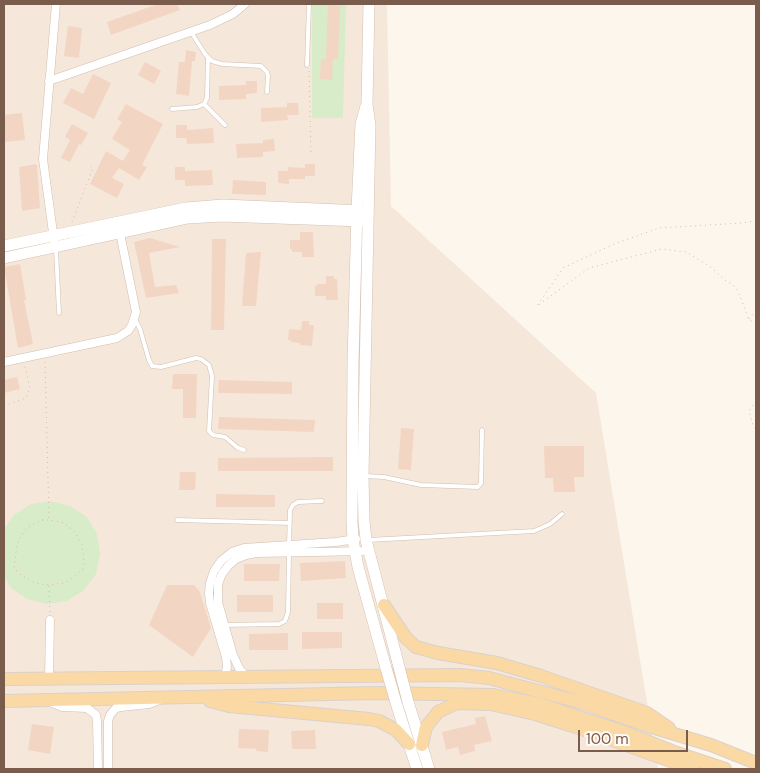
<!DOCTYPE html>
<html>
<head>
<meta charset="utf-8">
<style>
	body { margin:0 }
	#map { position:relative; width:760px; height:773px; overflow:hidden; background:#fdf6ec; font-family:"DM Sans",sans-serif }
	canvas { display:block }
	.frame { position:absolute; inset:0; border:5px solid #7a5c4d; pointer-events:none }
	.scale { position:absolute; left:578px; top:730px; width:110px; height:22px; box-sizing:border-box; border:2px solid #7a5c4d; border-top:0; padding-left:6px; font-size:15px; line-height:18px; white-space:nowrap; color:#7a5c4d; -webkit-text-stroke:4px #fffaf3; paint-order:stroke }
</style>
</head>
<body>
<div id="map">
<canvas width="760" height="773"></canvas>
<div class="frame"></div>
<div class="scale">100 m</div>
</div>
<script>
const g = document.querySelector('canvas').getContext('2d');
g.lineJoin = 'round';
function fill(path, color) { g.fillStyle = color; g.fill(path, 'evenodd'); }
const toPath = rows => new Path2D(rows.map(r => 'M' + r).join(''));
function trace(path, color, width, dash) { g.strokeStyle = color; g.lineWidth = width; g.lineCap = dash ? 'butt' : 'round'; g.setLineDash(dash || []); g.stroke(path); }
fill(toPath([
	[4,4,387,4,391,206,596,393,658,769,4,769]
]), '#f5e8da');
fill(toPath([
	[312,4,346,4,343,118,312,118],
	[51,501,70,506,87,517,97,534,100,554,96,574,84,590,67,601,47,604,27,599,11,588,4,576,4,529,14,515,31,504]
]), '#d8ecc9');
fill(toPath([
	[158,4,177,4,180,10,111,35,107,22],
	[328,5,340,6,338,59,333,59,332,80,320,79,321,59,326,59],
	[68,26,82,28,79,58,64,56],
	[186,50,196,52,195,61,192,61,189,96,176,94,179,62,185,62],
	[145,62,161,71,154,84,138,75],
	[93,74,111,83,94,119,63,103,71,88,83,94],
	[246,81,257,81,257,93,246,94,246,99,219,100,219,86,246,85],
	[287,103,298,103,299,115,287,115,288,120,261,122,261,108,287,107],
	[126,104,163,124,142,165,147,167,139,180,119,168,112,178,124,184,117,198,90,184,106,151,123,161,130,150,112,139,122,122,117,119],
	[22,113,25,140,4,142,4,115],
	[72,124,88,133,81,145,79,144,70,162,61,158,70,140,65,137],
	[176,125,187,125,187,130,213,128,214,143,187,144,186,138,176,138],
	[274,139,275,151,263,152,263,157,237,158,236,144,263,143,263,140],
	[37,164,40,208,22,211,19,167],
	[305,164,315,164,315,176,305,176,305,179,289,179,289,184,278,183,278,171,288,171,288,167,305,168],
	[175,167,185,167,185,171,212,170,213,185,185,186,185,180,175,180],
	[233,180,266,182,266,195,232,194],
	[300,232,313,232,314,257,302,257,302,252,292,252,292,249,290,249,290,240,300,240],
	[150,238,180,247,149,253,155,287,176,285,179,293,146,298,134,242],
	[212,239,226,239,224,330,211,330],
	[261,252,256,306,242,306,246,253],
	[20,264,26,300,24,300,33,344,18,348,4,267],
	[326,276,334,276,334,279,337,279,338,300,326,300,326,296,315,296,315,286,317,286,317,284,326,284],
	[302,321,309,321,309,325,314,325,312,346,300,345,300,343,291,342,291,340,288,340,289,329,301,330],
	[173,374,197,374,196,418,183,418,183,389,172,389],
	[17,377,20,389,4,393,4,380],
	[219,380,292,382,292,394,218,393],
	[219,417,315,420,314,432,218,429],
	[401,428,414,429,411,470,398,469],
	[544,446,584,446,584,477,574,477,575,492,554,492,553,478,545,478],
	[333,457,333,471,218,471,218,458],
	[180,472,196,472,195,490,179,490],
	[216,494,275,495,275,507,216,507],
	[345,561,346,578,301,581,300,563],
	[244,564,280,564,279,581,244,581],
	[167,585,194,585,200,592,211,628,193,657,149,625],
	[237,595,273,595,273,612,237,612],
	[317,603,343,603,343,619,317,619],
	[302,632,342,632,342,648,302,649],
	[288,633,288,650,249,650,249,634],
	[485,716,492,741,474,745,475,751,460,755,458,747,446,750,442,732,476,724,475,718],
	[32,724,54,727,50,754,28,750],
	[239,729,269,730,268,752,256,751,256,749,238,748],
	[315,730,316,749,292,749,291,731]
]), '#f3d5c3');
const service = toPath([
	[191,32,205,54,212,61,222,64,261,66,267,72,268,76,267,92],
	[307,65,309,4],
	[204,104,225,125],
	[172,109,197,107,204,104,207,98,208,58],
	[56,249,59,313],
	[135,319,140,329,149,360,152,366,161,367,196,358,201,359,209,365,212,376,209,431,213,435,225,437,238,448,244,450],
	[365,476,384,477,421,485,478,487,481,483,482,430],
	[177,520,290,523],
	[368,540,534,531,550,524,562,514],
	[289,545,290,510,293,505,298,502,322,501],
	[224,625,279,624,285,621,288,612,289,553]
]);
const minor = toPath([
	[49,81,210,25,233,14,245,4],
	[54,240,43,159,56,4],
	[4,362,117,338,128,331,132,325,136,312,120,233],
	[225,677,227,667,226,657,210,603,209,593,210,583,214,571,221,561,232,552,244,548,336,542,356,539],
	[247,678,239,668,233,655,218,602,218,584,222,574,228,566,236,559,246,555,256,553,369,551],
	[49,679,50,620],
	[48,701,62,707,87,708,96,715,97,721,98,769],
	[108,769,108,721,110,715,116,708,121,707,149,704,159,700]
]);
const secondary = toPath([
	[369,4,367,105,370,125,363,476,364,521,366,540,398,663],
	[366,106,361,124,357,210,353,364,352,520,353,540,358,567,386,668],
	[4,246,186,208,223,205,364,211],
	[4,258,188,218,222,216,362,221],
	[408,702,429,769],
	[397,706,417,769]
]);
const primary = toPath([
	[384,605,406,638,416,647,438,653,497,663,541,676,647,713,669,728],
	[4,679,460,675,489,678,583,703,651,727,711,745,756,763],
	[4,701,377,693,494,695,539,704,624,732,677,753,725,769],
	[210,701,229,706,369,719,379,721,396,730,409,744],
	[422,745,426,727,438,712,457,703,491,704,535,714,576,727,693,769]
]);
trace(service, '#d1beb0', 5);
trace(minor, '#d1beb0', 9);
trace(secondary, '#d6c0b0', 12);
trace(primary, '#dad1cd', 14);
trace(toPath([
	[309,71,311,153],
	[4,164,6,164],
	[756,221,742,223,659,228,614,244,563,268,537,306,589,268,662,249,686,252,711,267,727,282,732,284,738,291,749,320,756,323],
	[72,222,93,168,88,164],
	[749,319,756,311],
	[45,362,49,518],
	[756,401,749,411,753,425,756,430],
	[4,406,26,398,30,388,25,366],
	[42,520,49,520,64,523,75,532,82,545,84,562,83,569,71,579,64,583,49,585,35,583,21,575,14,568,17,546,19,539,28,527,42,520],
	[49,586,50,612]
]), '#d9b8a5', 1, [1, 4]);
trace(service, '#fff', 4);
trace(minor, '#fff', 8);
trace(secondary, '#fff', 11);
trace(primary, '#fbd9a5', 12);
const secondaryBridge = toPath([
	[398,663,408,702],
	[386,668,397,706]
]);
trace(secondaryBridge, '#d6c0b0', 12, []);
trace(secondaryBridge, '#fff', 11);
</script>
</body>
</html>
